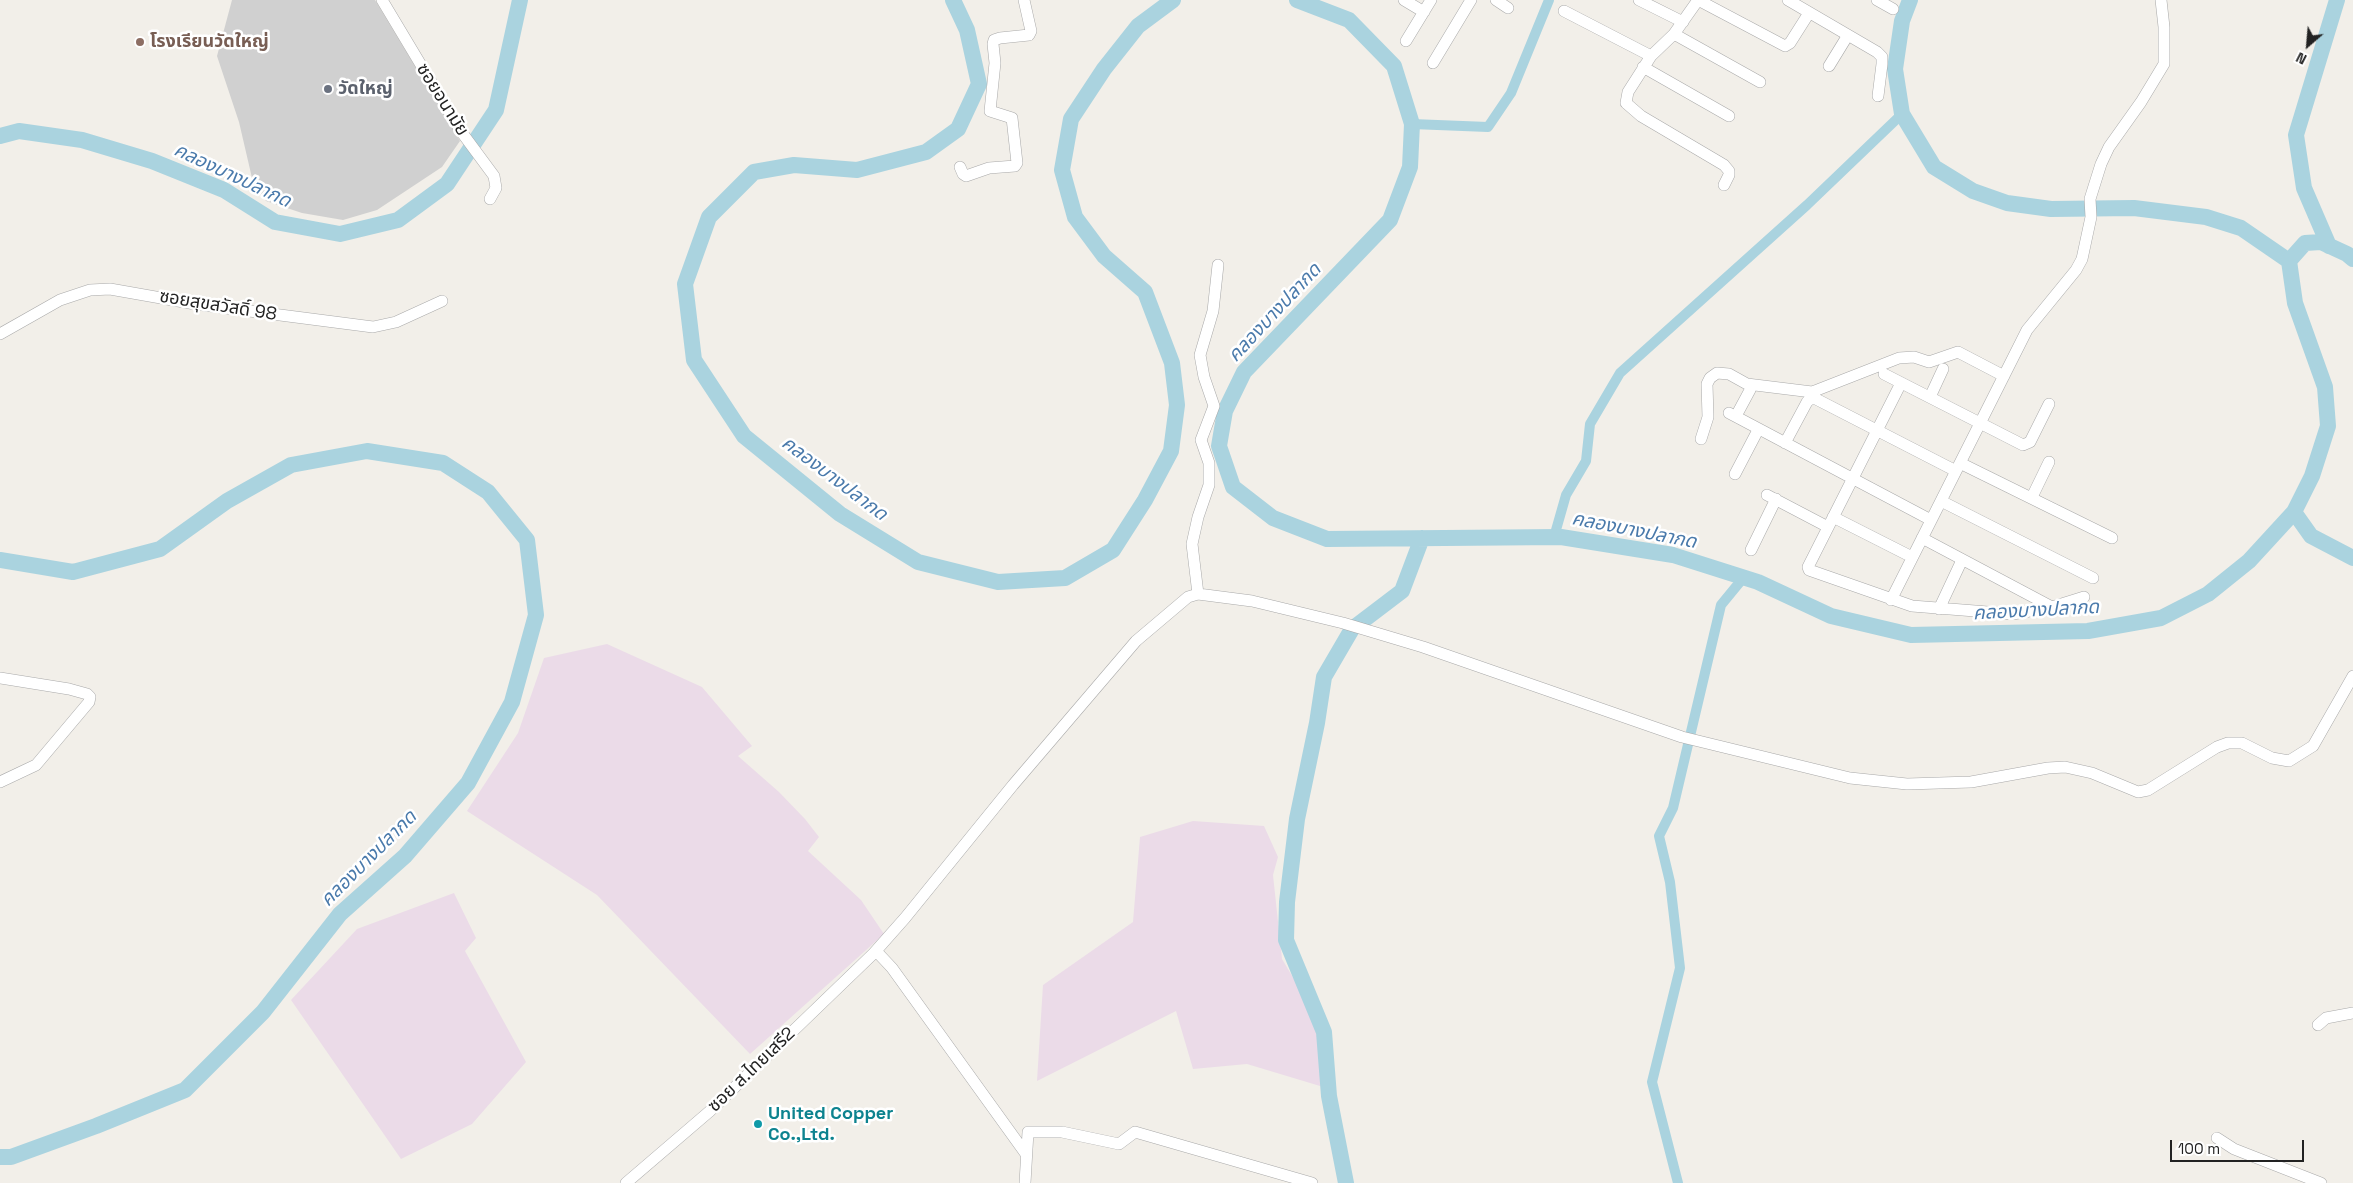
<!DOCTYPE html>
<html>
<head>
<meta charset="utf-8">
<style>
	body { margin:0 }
	#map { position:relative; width:2353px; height:1183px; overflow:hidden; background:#f2efe9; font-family:"Space Grotesk",sans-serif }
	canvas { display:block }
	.north { position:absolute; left:2283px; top:20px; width:50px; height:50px; -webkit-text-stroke:4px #fff; paint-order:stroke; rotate:207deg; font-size:14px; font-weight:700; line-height:20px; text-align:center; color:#222 }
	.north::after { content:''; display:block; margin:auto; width:18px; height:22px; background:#222; clip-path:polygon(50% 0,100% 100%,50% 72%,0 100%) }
	.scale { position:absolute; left:2170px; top:1140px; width:134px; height:22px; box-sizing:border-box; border:2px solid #222; border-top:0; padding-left:6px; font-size:15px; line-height:18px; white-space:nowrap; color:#222; -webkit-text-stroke:4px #fff; paint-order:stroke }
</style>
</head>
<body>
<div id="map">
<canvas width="2353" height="1183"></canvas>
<div class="north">N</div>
<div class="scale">100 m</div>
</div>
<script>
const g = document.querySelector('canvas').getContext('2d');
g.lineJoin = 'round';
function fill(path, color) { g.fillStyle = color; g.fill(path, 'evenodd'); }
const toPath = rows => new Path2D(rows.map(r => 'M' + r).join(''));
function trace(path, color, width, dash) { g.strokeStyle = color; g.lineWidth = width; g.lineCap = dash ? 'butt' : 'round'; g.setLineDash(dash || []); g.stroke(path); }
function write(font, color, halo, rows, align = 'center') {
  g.font = font + ' "Space Grotesk","Noto Sans Thai",sans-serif'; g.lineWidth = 5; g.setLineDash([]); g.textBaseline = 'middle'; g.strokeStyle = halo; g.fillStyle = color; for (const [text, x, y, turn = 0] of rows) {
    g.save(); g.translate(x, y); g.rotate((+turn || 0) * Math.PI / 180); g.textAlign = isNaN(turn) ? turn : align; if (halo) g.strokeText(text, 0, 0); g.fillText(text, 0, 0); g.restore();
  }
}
fill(toPath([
	[607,644,702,687,752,746,738,756,779,792,805,819,819,837,808,851,861,900,884,934,750,1054,597,895,467,811,518,733,544,658],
	[1193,821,1264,826,1278,857,1273,875,1282,959,1313,1011,1330,1089,1247,1064,1193,1069,1176,1011,1037,1081,1043,985,1133,922,1140,837],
	[454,893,476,938,465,951,526,1062,472,1124,401,1159,291,1000,357,929]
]), '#ebdbe8');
fill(toPath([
	[232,0,375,0,460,141,442,167,377,210,343,220,302,213,266,201,252,178,239,122,217,56]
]), '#d0d0d0');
trace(toPath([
	[1412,124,1488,127,1511,93,1549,0],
	[1554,537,1566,495,1586,461,1590,424,1620,373,1807,205,1902,114],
	[1678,1183,1652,1082,1680,968,1670,882,1659,836,1673,808,1721,605,1744,577]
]), '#aad3df', 10);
trace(toPath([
	[953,0,967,30,979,84,958,129,926,152,857,170,794,165,754,172,709,217,685,284,694,360,744,436,840,514,918,562,998,582,1065,578,1113,550,1145,500,1171,451,1177,405,1172,363,1145,292,1104,256,1075,217,1062,170,1071,119,1104,69,1138,26,1173,0],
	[1297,0,1349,20,1394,66,1412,124,1410,167,1390,220,1244,372,1225,411,1219,446,1233,487,1273,518,1327,539,1561,537,1673,555,1758,582,1831,616,1911,635,2088,631,2161,618,2208,594,2249,561,2294,512,2312,476,2328,426,2325,387,2295,303,2289,261,2305,243,2321,242,2347,254,2353,259],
	[1910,0,1902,21,1895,69,1902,114,1934,167,1973,191,2007,203,2051,209,2134,208,2206,217,2241,228,2289,261],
	[0,136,19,131,82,140,152,161,224,190,275,222,340,234,398,220,447,184,496,110,520,0],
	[2329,246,2304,188,2296,135,2337,0],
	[2294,512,2311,536,2353,558],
	[0,560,73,572,160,549,227,501,291,465,367,451,443,463,488,492,527,540,536,615,512,702,468,783,405,856,340,914,263,1012,185,1090,96,1126,11,1157,0,1157],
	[1346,1183,1329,1096,1324,1032,1286,940,1287,902,1297,819,1317,723,1324,677,1352,629,1402,591,1422,538]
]), '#aad3df', 16);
const minor = toPath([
	[382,0,460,130,494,176,496,188,490,199],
	[1404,0,1424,12],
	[1496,0,1508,8],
	[1639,0,1683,22],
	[1698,0,1674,34,1651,56,1628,92,1626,103,1641,116,1724,165,1729,171,1729,175,1724,185],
	[1698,0,1785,46,1790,43,1809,13],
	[1788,0,1877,52,1882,57,1882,64,1878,96],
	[1877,0,1893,9],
	[1564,11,1651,56],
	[1674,34,1760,82],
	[1406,41,1431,0],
	[1433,63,1471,0],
	[1829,66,1848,35],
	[1643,67,1729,116],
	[960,167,963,174,966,176,989,168,1015,166,1017,163,1012,118,990,111,995,63,993,44,994,40,1000,38,1029,35,1031,31,1024,0],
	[0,334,60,300,90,290,110,289,195,304,373,327,396,322,442,301],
	[1884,374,2023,445,2030,442,2049,404],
	[1901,383,1808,567,1809,570,1912,606,2013,614,2052,607,2084,597],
	[1930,397,1943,369],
	[1729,413,1931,520],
	[1736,416,1750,390],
	[1701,439,1708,417,1707,384,1710,378,1717,373,1729,374,1747,384,1812,392,1899,358,1914,357,1929,362,1958,352,2004,376],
	[1785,443,1807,402,1810,399,1816,399,1956,471],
	[1960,463,2112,538],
	[1735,474,1758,430],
	[1767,495,1828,527],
	[2032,497,2049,462],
	[1941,501,2093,578],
	[1833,517,1912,557],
	[1922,538,2052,607],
	[1751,550,1776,499],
	[1198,594,1192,544,1198,517,1209,485,1209,463,1201,440,1214,406,1204,377,1200,355,1213,311,1218,265],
	[1891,600,2027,330,2076,270,2082,259,2091,217,2090,199,2101,164,2109,147,2141,102,2164,64,2164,27,2161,0],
	[1939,609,1962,560],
	[0,678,69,689,87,694,90,697,89,702,36,765,0,782],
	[874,953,877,952,892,968,1026,1154],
	[2318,1025,2326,1018,2353,1013],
	[2217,1138,2234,1149,2321,1183],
	[626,1183,710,1111,874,953,905,918,1013,785,1136,641,1188,597,1198,594,1252,601,1343,623,1423,647,1682,737,1850,778,1907,784,1971,782,2048,768,2065,767,2092,773,2138,792,2148,790,2217,747,2228,743,2242,743,2272,758,2289,761,2313,746,2353,676],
	[1025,1183,1028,1132,1062,1132,1119,1144,1135,1132,1312,1183]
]);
trace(minor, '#a9a9a9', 12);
trace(minor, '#fff', 11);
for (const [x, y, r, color] of [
	[140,42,5,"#8d6e63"],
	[328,89,5,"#6b7280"],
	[758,1124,5,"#0f9aa8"]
]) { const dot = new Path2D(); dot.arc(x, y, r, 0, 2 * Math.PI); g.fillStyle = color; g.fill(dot); trace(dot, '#fff', 2); }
write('bold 18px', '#785e54', '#fff', [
	["โรงเรียนวัดใหญ่",150,42]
], 'left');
write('bold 18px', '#5b616d', '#fff', [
	["วัดใหญ่",338,89]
], 'left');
write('18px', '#222', '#fff', [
	["ซอยอนามัย",442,100,58],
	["ซอยสุขสวัสดิ์ 98",218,306,9],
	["ซอย ส.ไทยเสรี2",752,1070,-44]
]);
write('bold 18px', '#0d838f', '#fff', [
	["United Copper",768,1114],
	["Co.,Ltd.",768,1135]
], 'left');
write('italic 19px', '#4a7aab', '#fff', [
	["คลองบางปลากด",232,176,25],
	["คลองบางปลากด",1275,313,-47],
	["คลองบางปลากด",834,479,37],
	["คลองบางปลากด",1634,531,11],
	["คลองบางปลากด",2036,611,-3],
	["คลองบางปลากด",369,859,-45]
]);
</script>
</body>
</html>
